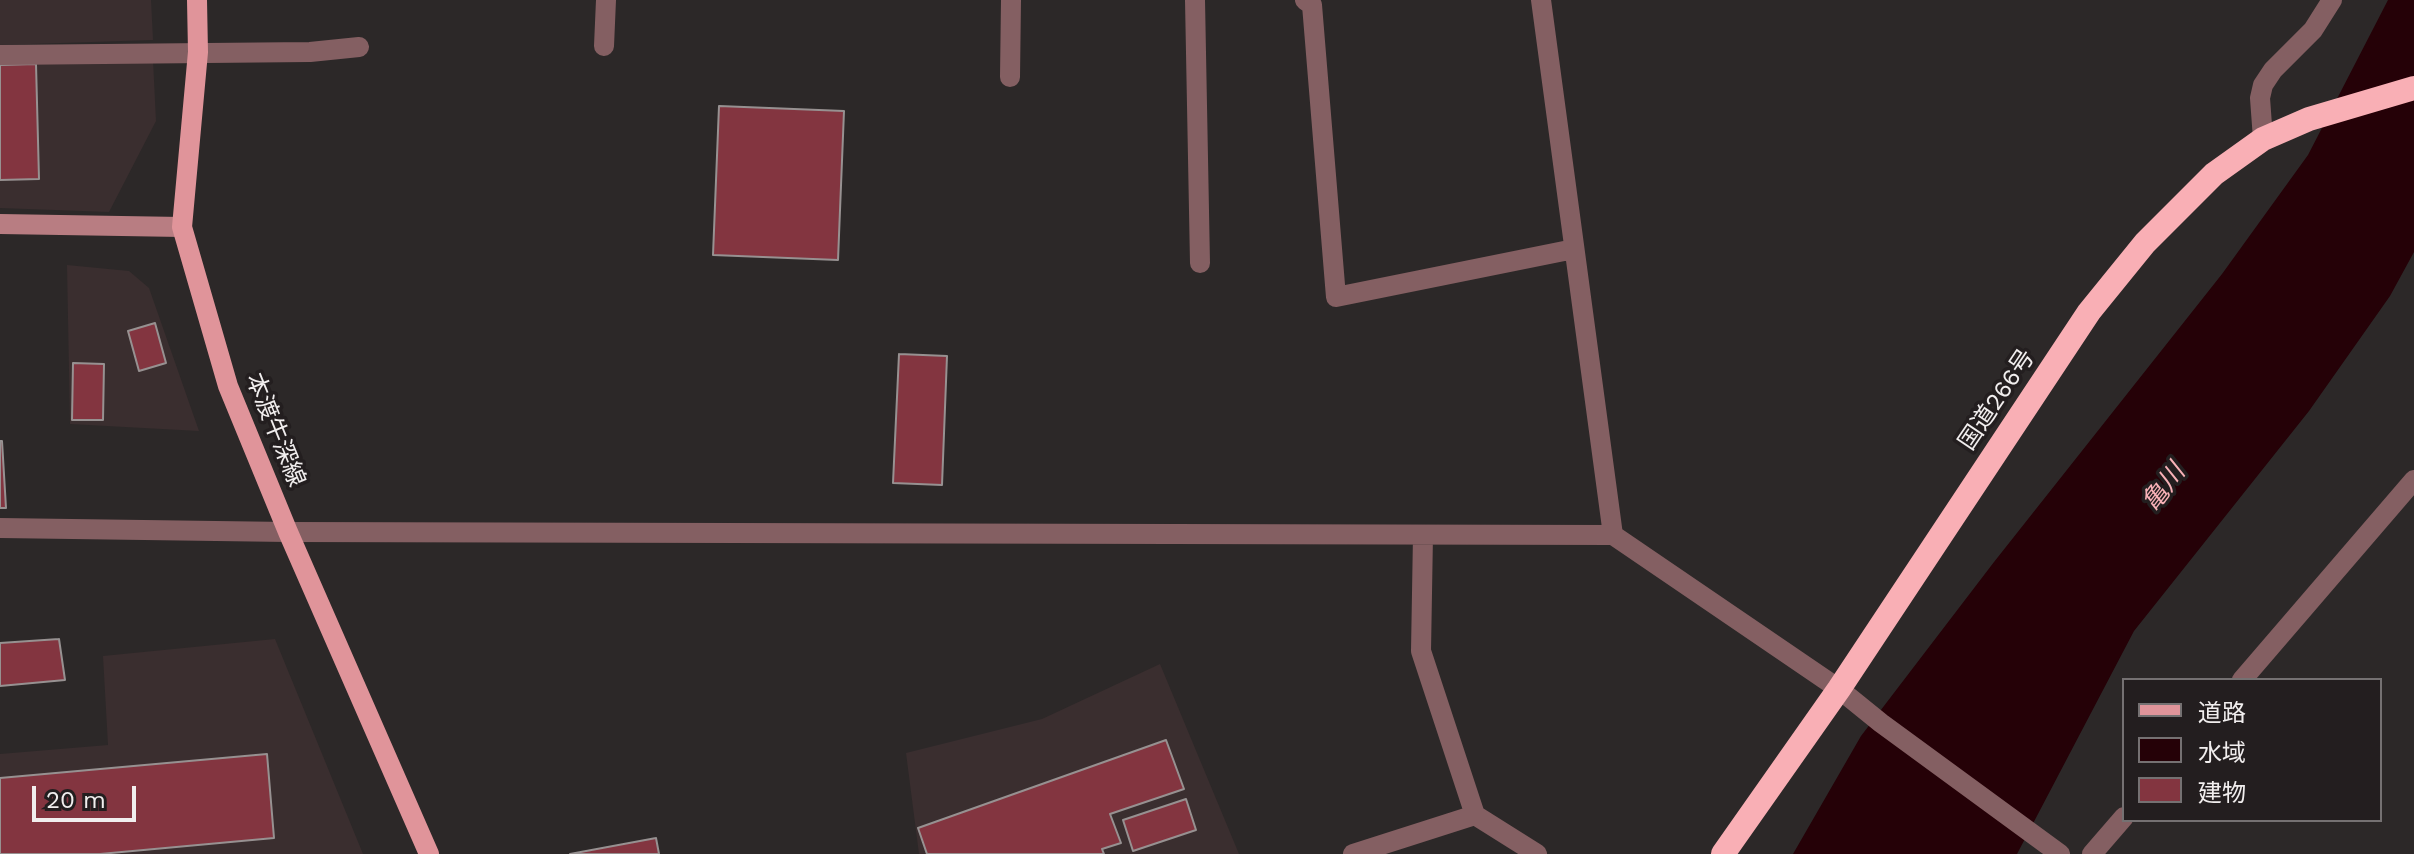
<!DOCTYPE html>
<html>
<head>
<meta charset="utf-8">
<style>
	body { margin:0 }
	#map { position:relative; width:2414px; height:854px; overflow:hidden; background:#2c2828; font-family:"Work Sans","Noto Sans JP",sans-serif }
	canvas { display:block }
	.legend { position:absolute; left:2122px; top:678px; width:260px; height:144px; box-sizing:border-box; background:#231e1f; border:2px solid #757172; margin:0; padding:10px 14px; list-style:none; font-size:24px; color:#f1eeee }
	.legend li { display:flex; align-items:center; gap:16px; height:40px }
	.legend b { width:40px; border:2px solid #757172 }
	.scale { position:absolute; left:32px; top:786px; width:104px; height:36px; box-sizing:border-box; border:4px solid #f1eeee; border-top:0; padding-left:10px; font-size:24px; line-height:28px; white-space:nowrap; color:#f1eeee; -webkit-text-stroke:6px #231e1f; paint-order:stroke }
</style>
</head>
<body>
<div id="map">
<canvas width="2414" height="854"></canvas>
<ul class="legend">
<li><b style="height:10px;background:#e0949a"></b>道路</li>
<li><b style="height:22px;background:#250107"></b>水域</li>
<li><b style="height:22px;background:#833540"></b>建物</li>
</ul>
<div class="scale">20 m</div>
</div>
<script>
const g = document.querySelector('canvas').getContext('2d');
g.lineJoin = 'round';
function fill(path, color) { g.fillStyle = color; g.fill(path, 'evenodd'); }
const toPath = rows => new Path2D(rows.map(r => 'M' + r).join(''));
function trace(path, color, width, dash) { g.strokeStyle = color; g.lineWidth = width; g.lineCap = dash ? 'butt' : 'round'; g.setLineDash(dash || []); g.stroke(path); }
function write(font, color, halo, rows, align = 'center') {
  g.font = font + ' "Work Sans","Noto Sans JP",sans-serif'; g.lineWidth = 7; g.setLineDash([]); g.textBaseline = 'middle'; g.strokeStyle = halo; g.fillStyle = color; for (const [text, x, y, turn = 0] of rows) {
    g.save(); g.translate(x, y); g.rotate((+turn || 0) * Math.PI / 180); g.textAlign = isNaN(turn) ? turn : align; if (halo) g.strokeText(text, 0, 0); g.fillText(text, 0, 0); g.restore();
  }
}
fill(toPath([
	[0,0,151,0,153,40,0,45],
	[153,60,156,121,109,212,0,208,0,62],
	[67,265,129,271,149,288,199,431,70,424],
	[275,639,363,854,0,854,0,754,108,745,103,656],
	[1160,664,1239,854,919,854,906,753,1042,719]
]), '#3a2e2f');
fill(toPath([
	[2388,0,2414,0,2414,252,2390,296,2309,411,2134,631,2017,854,1793,854,1861,736,1994,562,2222,274,2308,155]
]), '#250107');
const building = toPath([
	[36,64,39,179,0,180,0,65,36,64],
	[719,106,844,111,838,260,713,255,719,106],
	[155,323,166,363,139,371,128,331,155,323],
	[899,354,947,356,942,485,893,483,899,354],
	[73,363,104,364,103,420,72,420,73,363],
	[0,441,2,441,6,508,0,508,0,441],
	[59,639,65,680,0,686,0,643,59,639],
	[1166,740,1184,789,1110,814,1121,843,1102,849,1104,854,927,854,918,828,1166,740],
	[267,754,274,838,100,854,0,854,0,778,267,754],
	[1186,799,1196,830,1133,851,1123,820,1186,799],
	[656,838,659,854,570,854,656,838]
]);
fill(building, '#833540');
trace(building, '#979191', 2);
trace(toPath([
	[1195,0,1200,263],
	[1305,0,1312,5,1336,297,1574,249],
	[1541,0,1613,535,1839,689,1881,723,2060,854],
	[604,46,606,0],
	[0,55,310,52,359,47],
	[1010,77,1011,0],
	[2263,139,2260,98,2263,85,2273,70,2313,30,2332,0],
	[0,528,288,532,1613,535],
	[1423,535,1421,651,1475,815],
	[2242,680,2414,480],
	[1353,854,1475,815,1537,854],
	[2092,854,2124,817]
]), '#845f62', 20);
trace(toPath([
	[0,224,182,227]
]), '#b87d82', 20);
trace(toPath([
	[197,0,198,52,182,227,228,386,288,532,429,854]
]), '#e0949a', 20);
trace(toPath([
	[1723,854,1839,689,2089,312,2145,243,2214,174,2263,139,2309,119,2414,88]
]), '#f9afb5', 24);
write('24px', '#f1eeee', '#231e1f', [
	["国道266号",1997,400,-56],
	["本渡牛深線",275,430,68]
]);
write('italic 26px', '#f8b1b7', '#231e1f', [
	["亀川",2164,488,-53]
]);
</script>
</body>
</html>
